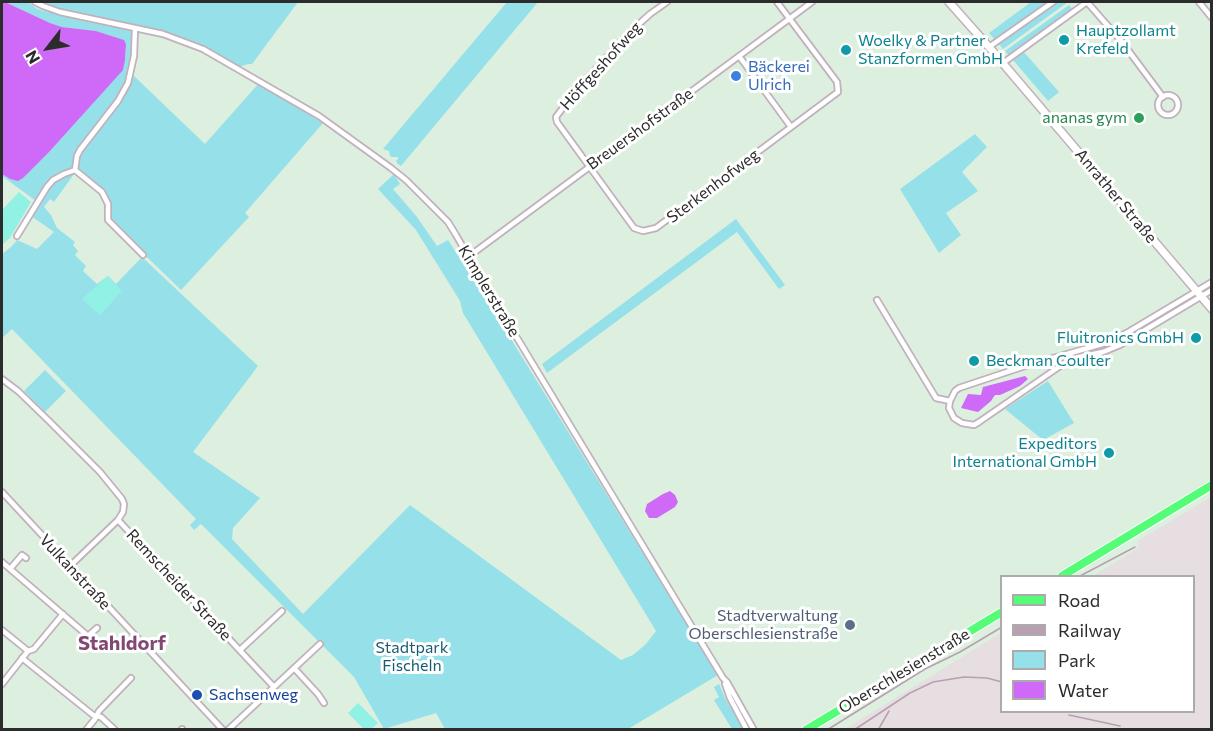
<!DOCTYPE html>
<html>
<head>
<meta charset="utf-8">
<style>
	body { margin:0 }
	#map { position:relative; width:1213px; height:731px; overflow:hidden; background:#ddefde; font-family:Commissioner,sans-serif }
	canvas { display:block }
	.frame { position:absolute; inset:0; border:3px solid #2c2c2c; pointer-events:none }
	.legend { position:absolute; left:1000px; top:575px; width:195px; height:138px; box-sizing:border-box; background:#fff; border:2px solid #ababab; margin:0; padding:8px 10px; list-style:none; font-size:18px; color:#2c2c2c }
	.legend li { display:flex; align-items:center; gap:12px; height:30px }
	.legend b { width:30px; border:2px solid #ababab }
	.north { position:absolute; left:18px; top:18px; width:60px; height:60px; -webkit-text-stroke:4px #fff; paint-order:stroke; rotate:239deg; font-size:16px; font-weight:700; line-height:24px; text-align:center; color:#2c2c2c }
	.north::after { content:''; display:block; margin:auto; width:21px; height:27px; background:#2c2c2c; clip-path:polygon(50% 0,100% 100%,50% 72%,0 100%) }
</style>
</head>
<body>
<div id="map">
<canvas width="1213" height="731"></canvas>
<div class="frame"></div>
<ul class="legend">
<li><b style="height:8px;background:#55fc77"></b>Road</li>
<li><b style="height:8px;background:#b89fb1"></b>Railway</li>
<li><b style="height:16px;background:#96e1e9"></b>Park</li>
<li><b style="height:16px;background:#ce69f8"></b>Water</li>
</ul>
<div class="north">N</div>
</div>
<script>
const g = document.querySelector('canvas').getContext('2d');
g.lineJoin = 'round';
function fill(path, color) { g.fillStyle = color; g.fill(path, 'evenodd'); }
const toPath = rows => new Path2D(rows.map(r => 'M' + r).join(''));
function trace(path, color, width, dash) { g.strokeStyle = color; g.lineWidth = width; g.lineCap = dash ? 'butt' : 'round'; g.setLineDash(dash || []); g.stroke(path); }
function write(font, color, halo, rows, align = 'center') {
  g.font = font + ' Commissioner,sans-serif'; g.lineWidth = 6; g.setLineDash([]); g.textBaseline = 'middle'; g.strokeStyle = halo; g.fillStyle = color; for (const [text, x, y, turn = 0] of rows) {
    g.save(); g.translate(x, y); g.rotate((+turn || 0) * Math.PI / 180); g.textAlign = isNaN(turn) ? turn : align; if (halo) g.strokeText(text, 0, 0); g.fillText(text, 0, 0); g.restore();
  }
}
fill(toPath([
	[1211,497,1211,729,845,729,1001,633,1002,712,1194,712,1194,576,1093,576,1135,550,1138,547,1139,540]
]), '#e7dee1');
fill(toPath([
	[5,2,28,2,37,9,87,22,130,30,134,36,134,45,127,83,113,105,86,139,72,169,60,174,36,201,2,176,2,174,10,179,42,158,50,151,99,96,125,60,126,44,123,40,96,31,62,27,50,23],
	[41,2,298,2,252,64,248,64,239,67,203,46,176,36,58,8],
	[507,2,538,2,401,166,398,164,396,161,398,159,398,157,392,157,390,156,389,151,383,149],
	[1031,2,1050,2,995,40,989,33],
	[1057,2,1068,2,1003,49,998,43],
	[1069,5,1073,10,1009,56,1005,51],
	[1023,51,1059,92,1048,101,1013,60],
	[132,76,134,76,205,144,259,83,323,123,245,213,249,217,181,290,123,234,109,219,103,191,80,171,77,167,79,157,82,149,116,107],
	[975,134,987,147,962,172,978,191,946,213,961,235,939,253,900,189],
	[69,174,74,174,54,202,50,199,44,207,51,215,57,228,75,242,73,245,78,251,75,255,86,266,83,271,97,284,108,276,116,284,142,257,258,366,193,452,260,498,233,528,232,539,303,614,410,505,621,660,633,655,646,644,656,631,463,313,460,301,416,230,378,189,394,174,400,184,393,189,417,217,437,246,448,240,482,292,718,675,628,729,445,729,436,713,384,729,354,677,201,524,194,530,190,525,196,519,12,329,2,338,2,254,12,246,17,240,37,249,54,232,31,216,43,196,54,182,61,177],
	[736,219,785,285,779,289,737,232,547,373,542,364],
	[45,370,66,391,45,412,24,391],
	[1048,381,1074,423,1043,440,1005,409],
	[719,684,726,700,743,729,732,729,714,700,719,697,714,687]
]), '#96e1e9');
fill(toPath([
	[19,192,31,202,10,238,2,245,2,210],
	[108,276,122,291,100,315,82,299],
	[358,703,378,723,371,729,364,729,348,713]
]), '#91f1e4');
fill(toPath([
	[2,2,5,2,50,23,62,27,96,31,124,40,126,44,125,60,123,70,50,151,23,178,18,181,10,179,2,174],
	[1025,376,1028,379,1020,386,1000,395,995,395,991,401,978,412,961,408,968,394,981,395,983,387],
	[670,491,675,495,678,502,675,507,657,518,649,518,645,511,647,504,663,494]
]), '#ce69f8');
const street = toPath([
	[35,2,43,6,60,12,163,34,203,49,319,116,391,168,406,180,448,222,456,235,479,275,723,678,727,682,754,730],
	[667,2,650,14,628,34,574,93,556,117,557,122,634,228,643,231,656,228,838,92,837,82,777,2],
	[1087,2,1122,42,1163,97],
	[1199,2,1212,18],
	[135,28,134,56,128,83,118,101,80,150,77,156,75,170,102,192,108,204,108,220,143,255],
	[989,47,1053,2],
	[739,56,791,127],
	[1003,63,1087,2],
	'1158 105a10 10 0 1 1 20 0a10 10 0 1 1-20 0Z',
	[17,236,47,187,53,180,64,174,75,170],
	[468,257,812,2],
	[1212,282,1130,331,1109,342,1025,366,959,388,955,391,950,401,949,408,954,418,962,423,974,425,979,422,1066,362,1079,357,1103,352,1120,345,1212,290],
	[877,300,936,398,950,401],
	[2,379,18,391,49,421,100,472,122,499,124,504,123,512,118,520,70,566],
	[2,492,223,730],
	[118,520,274,687],
	[2,562,88,636,97,628],
	[10,569,22,555,26,558],
	[2,630,28,651],
	[240,650,282,611],
	[22,658,93,715,101,717,115,730],
	[294,668,318,694,324,703],
	[2,684,28,651,34,649,63,614],
	[725,684,730,698,747,730],
	[86,730,95,719,99,711,131,678],
	[182,730,182,729],
	[228,730,320,644]
]);
const secondary = toPath([
	[949,2,989,47,1212,309]
]);
const primary = toPath([
	[1062,576,1212,485],
	[806,730,1002,612]
]);
trace(street, '#c1b1bd', 8);
trace(secondary, '#c1b1bd', 10);
trace(primary, '#fff', 10);
trace(street, '#fff', 4.5);
trace(secondary, '#fff', 7);
trace(primary, '#55fc77', 8);
trace(toPath([
	[1080,576,1135,547],
	[827,730,925,669,960,652,1002,627]
]), '#b89fb1', 1.5);
trace(toPath([
	[1069,715,1120,726],
	[854,730,910,693,933,682,964,677,987,678,1002,682],
	[878,730,889,711]
]), '#b89fb1', 1.5);
for (const [x, y, r, color] of [
	[1064,40,6,"#0f9aa8"],
	[846,50,6,"#0f9aa8"],
	[736,76,6,"#3f7fe0"],
	[1139,118,6,"#2e9e5b"],
	[1196,338,6,"#0f9aa8"],
	[974,361,6,"#0f9aa8"],
	[1109,453,6,"#0f9aa8"],
	[850,625,6,"#5c6f8a"],
	[197,695,6,"#1a4fb4"]
]) { const dot = new Path2D(); dot.arc(x, y, r, 0, 2 * Math.PI); g.fillStyle = color; g.fill(dot); trace(dot, '#fff', 2); }
write('16px', '#0d838f', '#fff', [
	["Hauptzollamt",1076,31],
	["Krefeld",1076,49],
	["Woelky & Partner",858,41],
	["Stanzformen GmbH",858,59],
	["Fluitronics GmbH",1184,338,"right"],
	["Beckman Coulter",986,361],
	["Expeditors",1097,444,"right"],
	["International GmbH",1097,462,"right"]
], 'left');
write('16px', '#2c2c2c', '#fff', [
	["Höffgeshofweg",601,66,-48],
	["Breuershofstraße",640,129,-36],
	["Sterkenhofweg",713,186,-37],
	["Anrather Straße",1116,196,50],
	["Kimplerstraße",489,291,59],
	["Vulkanstraße",75,572,47],
	["Remscheider Straße",179,585,47],
	["Oberschlesienstraße",904,671,-31]
]);
write('16px', '#366cbe', '#fff', [
	["Bäckerei",748,67],
	["Ulrich",748,85]
], 'left');
write('16px', '#27864d', '#fff', [
	["ananas gym",1127,118]
], 'right');
write('16px', '#4e5e75', '#fff', [
	["Stadtverwaltung",838,616],
	["Oberschlesienstraße",838,634]
], 'right');
write('16px', '#155b71', '#fff', [
	["Stadtpark",412,648],
	["Fischeln",412,666]
]);
write('16px', '#164399', '#fff', [
	["Sachsenweg",209,695]
], 'left');
write('bold 20px', '#814872', '#fff', [
	["Stahldorf",122,643]
]);
</script>
</body>
</html>
